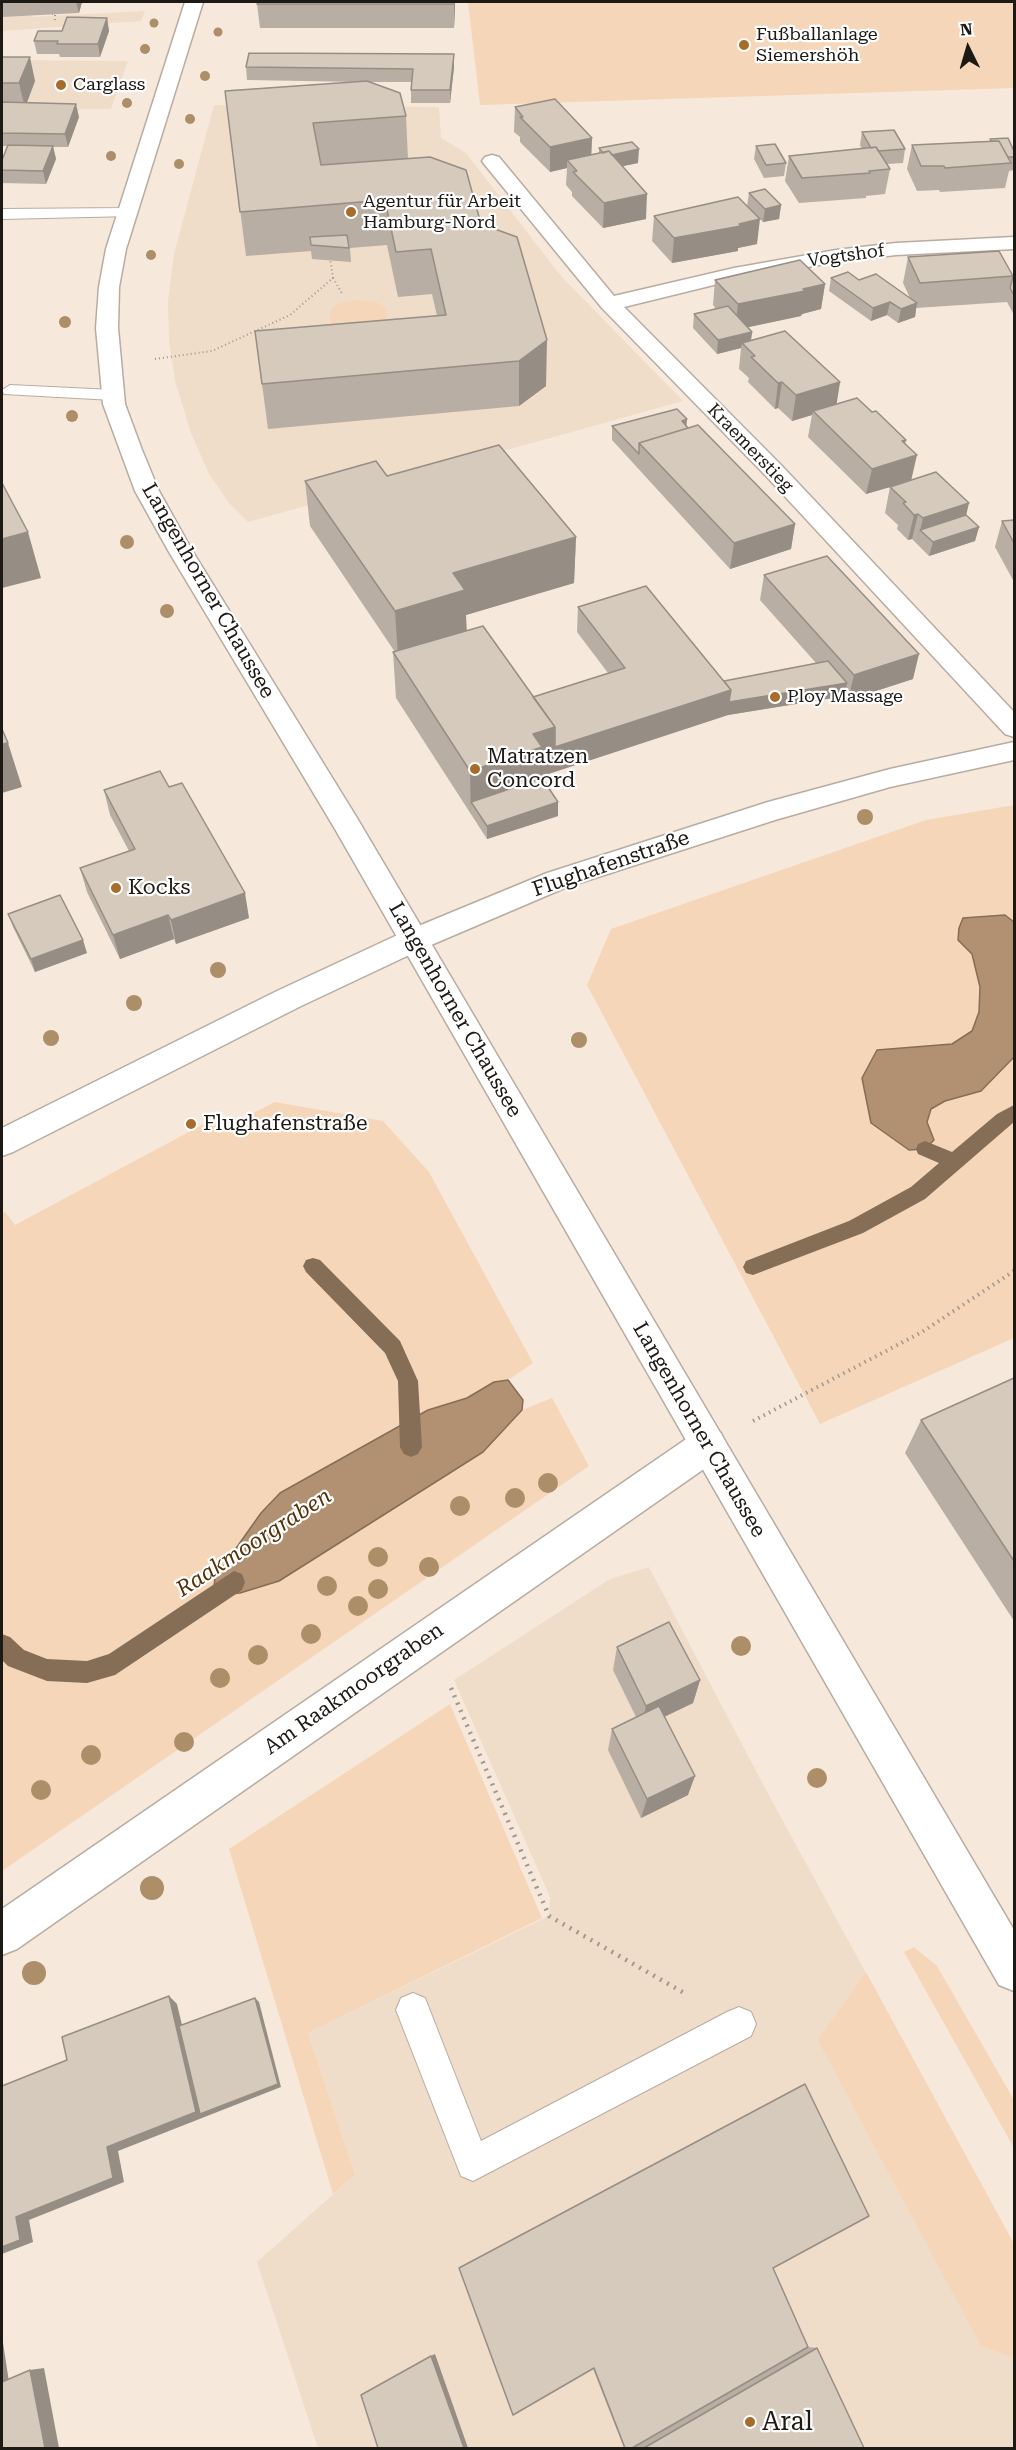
<!DOCTYPE html>
<html>
<head>
<meta charset="utf-8">
<style>
	body { margin:0 }
	#map { position:relative; width:1016px; height:2450px; overflow:hidden; background:#f6e9dc; font-family:"Roboto Serif",serif }
	canvas { display:block }
	.frame { position:absolute; inset:0; border:3px solid #1d1914; pointer-events:none }
	.north { position:absolute; left:938px; top:18px; width:60px; height:60px; -webkit-text-stroke:4px #fff; paint-order:stroke; rotate:355deg; font-size:16px; font-weight:700; line-height:24px; text-align:center; color:#1d1914 }
	.north::after { content:''; display:block; margin:auto; width:21px; height:27px; background:#1d1914; clip-path:polygon(50% 0,100% 100%,50% 72%,0 100%) }
</style>
</head>
<body>
<div id="map">
<canvas width="1016" height="2450"></canvas>
<div class="frame"></div>
<div class="north">N</div>
</div>
<script>
const g = document.querySelector('canvas').getContext('2d');
g.lineJoin = 'round';
function fill(path, color) { g.fillStyle = color; g.fill(path, 'evenodd'); }
const toPath = rows => new Path2D(rows.map(r => 'M' + r).join(''));
function trace(path, color, width, dash) { g.strokeStyle = color; g.lineWidth = width; g.lineCap = dash ? 'butt' : 'round'; g.setLineDash(dash || []); g.stroke(path); }
function write(font, color, halo, rows, align = 'center') {
  g.font = font + ' "Roboto Serif",serif'; g.lineWidth = 4.5; g.setLineDash([]); g.textBaseline = 'middle'; g.strokeStyle = halo; g.fillStyle = color; for (const [text, x, y, turn = 0] of rows) {
    g.save(); g.translate(x, y); g.rotate((+turn || 0) * Math.PI / 180); g.textAlign = isNaN(turn) ? turn : align; if (halo) g.strokeText(text, 0, 0); g.fillText(text, 0, 0); g.restore();
  }
}
fill(toPath([
	[2,10,33,10,31,17,145,11,141,21,2,31],
	[2,60,128,61,111,109,79,109,78,112,2,111],
	[214,105,439,107,441,138,466,153,561,276,683,401,248,522,229,503,209,474,191,433,175,381,169,341,168,301,174,254],
	[649,1567,766,1790,1014,2244,1014,2448,318,2448,257,2262,355,2175,308,2033,549,1916,550,1897,454,1680,610,1579]
]), '#efdcc9');
fill(toPath([
	[468,2,1014,2,1014,88,480,105],
	[355,300,375,302,382,305,387,310,386,321,337,327,331,323,329,313,332,308,338,304],
	[1014,805,1014,922,1005,915,958,940,972,954,980,987,979,1012,972,1031,952,1044,919,1048,871,1123,909,1150,934,1140,927,1122,931,1109,945,1101,981,1091,1014,1057,1014,1338,820,1424,587,985,611,929,926,820],
	[275,1102,383,1121,429,1172,533,1363,508,1380,494,1382,467,1398,428,1410,393,1428,280,1493,483,1452,522,1410,552,1398,589,1466,2,1871,2,1214,5,1212,15,1225,213,1119,221,1129],
	[450,1704,542,1918,308,2033,355,2175,333,2194,229,1849],
	[914,1947,937,1966,1014,2100,1014,2148,904,1952],
	[866,1972,1014,2244,1014,2357,981,2346,818,2040]
]), '#f5d6b8');
const water = toPath([
	[1005,915,1014,922,1014,1057,981,1091,945,1101,931,1109,927,1122,934,1140,925,1149,909,1150,871,1123,862,1078,877,1050,952,1044,972,1031,979,1012,980,987,972,954,958,940,959,928,963,918,1005,915],
	[508,1380,523,1400,522,1410,483,1452,279,1581,240,1593,213,1596,215,1578,261,1513,280,1493,428,1410,467,1398,494,1382,508,1380]
]);
fill(water, '#b29172');
trace(water, '#856d56', 1.5);
fill(toPath([
	[1014,1105,1014,1122,925,1199,863,1233,753,1275,746,1273,743,1267,746,1261,849,1221,911,1187,939,1163,918,1154,916,1149,918,1144,925,1141,952,1152,997,1114,1014,1105],
	[313,1258,320,1260,400,1341,418,1381,422,1447,418,1454,411,1457,404,1454,400,1447,398,1381,385,1353,306,1272,303,1266,306,1260,313,1258],
	[234,1571,242,1574,245,1582,242,1590,115,1675,87,1683,47,1681,8,1666,2,1660,2,1634,10,1637,24,1650,47,1659,87,1661,109,1654,234,1571]
]), '#856d56');
const service = toPath([
	[127,208,132,210,135,213,132,216,2,219,2,209,127,208],
	[10,385,113,390,119,391,122,395,119,399,113,400,4,394,2,390,10,385],
	[413,1993,425,1998,481,2141,727,2012,739,2007,751,2012,756,2024,751,2036,473,2181,461,2176,396,2010,401,1998,413,1993]
]);
const minor = toPath([
	[492,155,499,157,614,296,734,268,836,250,896,243,1014,237,1014,249,896,255,836,262,734,280,624,307,782,466,1014,712,1014,737,1005,734,766,476,602,308,485,165,482,161,485,157,492,155],
	[1014,742,1014,760,890,787,775,820,567,887,424,948,299,1007,13,1152,2,1156,2,1128,277,991,404,932,547,873,768,802,890,769,1014,742],
	[708,1429,721,1433,726,1445,721,1457,17,1949,2,1955,2,1909,695,1433,708,1429]
]);
const secondary = toPath([
	[185,2,203,2,126,249,119,287,118,328,125,404,142,450,159,491,193,552,357,818,1014,1930,1014,1991,999,1985,335,829,169,552,135,491,103,404,96,328,99,287,106,249,185,2]
]);
trace(service, '#b8aca0', 2);
trace(minor, '#b8aca0', 3);
trace(secondary, '#b8aca0', 3);
trace(toPath([
	[233,2,262,2],
	[52,14,55,14,55,21],
	[333,278,343,295],
	[155,359,212,351,290,315,333,278,330,258]
]), '#a2988e', 2, [1, 3]);
trace(toPath([
	[753,1421,922,1332,1014,1271]
]), '#a2988e', 4, [1.5, 4.5]);
trace(toPath([
	[451,1688,549,1916,686,1994]
]), '#a2988e', 4.5, [2, 6]);
fill(service, '#fff');
fill(minor, '#fff');
fill(secondary, '#fff');
g.fillStyle = '#ac8e68';
for (const [x, y, r] of [
	[154,23,4.5],
	[218,32,4.5],
	[145,49,5],
	[205,76,5],
	[127,103,5],
	[190,119,5],
	[111,156,5],
	[179,164,5],
	[151,255,5],
	[65,322,6],
	[72,416,6],
	[127,542,7],
	[167,611,7],
	[865,817,8],
	[218,970,8],
	[134,1003,8],
	[51,1038,8],
	[579,1040,8],
	[548,1483,10],
	[515,1498,10],
	[460,1506,10],
	[378,1557,10],
	[429,1567,10],
	[327,1586,10],
	[378,1589,10],
	[358,1606,10],
	[311,1634,10],
	[741,1646,10],
	[258,1655,10],
	[220,1678,10],
	[184,1742,10],
	[91,1755,10],
	[817,1778,10],
	[41,1790,10],
	[152,1888,12],
	[34,1973,12]
]) { g.beginPath(); g.arc(x, y, r, 0, 2 * Math.PI); g.fill(); }
fill(toPath([
	[2,2,82,2,79,13,2,17],
	[455,2,454,28,260,28,257,4],
	[107,18,109,31,100,57,60,57,59,54,37,54,34,41],
	[2,57,35,81,26,103,79,117,68,147,53,147,56,159,46,184,2,183,2,160,7,146,2,146],
	[246,67,454,67,450,103,411,103,411,90,412,82,369,82,406,116,408,159,481,224,546,386,519,406,268,429,255,331,437,316,432,294,398,297,387,245,350,248,351,262,312,259,311,251,246,256,225,91,360,82,247,80],
	[515,107,592,138,591,155,599,154,599,148,638,163,622,166,646,219,603,228,572,196,572,192,566,185,567,168,550,172,520,142,520,137,514,132],
	[862,132,905,149,903,163,887,164,890,169,885,194,866,196,866,198,799,203,785,181,789,156,862,149,860,145],
	[990,139,1014,151,1014,170,1009,171,1005,188,940,192,939,190,917,191,907,169,912,145,990,141],
	[756,146,786,163,784,176,764,178,754,159],
	[749,193,781,205,779,219,763,222,747,206],
	[654,216,757,244,738,248,738,251,672,263,652,241],
	[908,257,1013,276,1013,277,1014,277,1014,315,1007,302,916,308,915,317,898,323,887,315,871,321,829,291,831,278,859,280,910,298,903,283],
	[715,280,825,284,821,309,802,314,801,316,748,327,752,332,751,341,840,382,836,405,905,443,911,480,966,515,979,527,975,541,929,556,912,539,908,540,897,529,898,525,885,513,890,487,866,494,808,437,812,415,792,421,778,408,775,409,748,382,749,378,739,369,741,348,717,354,693,328,694,314,716,309,713,305],
	[612,426,686,426,795,524,791,549,730,569,612,440],
	[387,476,576,537,574,583,466,615,466,631,533,697,608,673,577,632,578,607,724,681,816,663,760,600,764,575,913,679,848,700,845,696,728,715,542,776,542,778,558,802,558,816,487,839,396,698,393,652,395,652,310,526,305,481],
	[1014,520,1014,582,995,547,1002,521],
	[169,787,249,918,176,944,174,939,120,959,87,892,80,868,129,851,110,815,104,790],
	[8,914,87,953,35,972,13,927],
	[1014,1379,1014,1621,905,1453,921,1420],
	[617,1647,700,1680,693,1703,664,1717,688,1795,641,1818,608,1750,612,1729,636,1717,613,1670],
	[459,2268,773,2268,808,2347,817,2348,864,2448,624,2448,593,2369]
]), '#b8aea3');
fill(toPath([
	[76,2,82,2,79,13],
	[454,2,455,2,455,7,454,28],
	[107,18,109,31,100,57,98,44],
	[454,54,454,67,450,103,450,90],
	[30,57,35,81,25,108,19,83],
	[76,104,79,117,68,147,65,134],
	[592,138,591,163,567,160,567,168,550,172,550,147],
	[53,146,56,159,46,184,43,171],
	[639,149,638,163,605,170,606,156],
	[647,194,646,219,603,228,604,203],
	[781,205,779,219,763,222,765,209],
	[760,219,757,244,738,248,738,251,672,263,674,238],
	[825,284,821,309,802,314,801,316,735,330,738,304],
	[890,302,887,315,871,321,873,308],
	[917,303,915,317,898,323,901,309],
	[752,332,750,346,742,343,741,348,717,354,718,340],
	[547,340,546,386,519,406,519,361],
	[782,382,778,408,775,409,778,383],
	[840,382,836,408,813,411,812,415,792,421,796,395],
	[687,419,686,433,682,421],
	[906,440,901,460,917,455,911,481,866,494,872,469,902,441],
	[969,503,963,529,920,530,917,544,923,518],
	[918,514,912,539,908,540,914,515],
	[795,524,791,549,730,569,734,543],
	[979,527,975,541,929,556,933,542],
	[28,532,41,578,2,588,2,539],
	[576,537,574,583,466,615,467,635,398,656,395,611,453,573],
	[919,654,913,679,848,700,854,675],
	[847,683,845,696,728,715,542,776,541,792,471,802,471,815,470,771,533,734,555,727,731,690],
	[8,743,22,787,2,793,2,744],
	[558,802,558,816,487,839,487,826],
	[245,893,249,918,176,944,171,920],
	[168,915,174,939,120,959,113,935],
	[83,940,87,953,35,972,31,959],
	[700,1680,693,1703,641,1728,646,1706],
	[695,1776,688,1795,641,1818,647,1799],
	[169,1996,177,2004,203,2113,255,1998,259,2002,281,2087,118,2151,124,2182,29,2220,33,2242,2,2254,2,2247,16,2217,107,2147],
	[2,2336,9,2382,2,2386],
	[435,2354,468,2448,464,2448,431,2356],
	[44,2368,59,2448,45,2448,30,2370]
]), '#968d84');
const building = toPath([
	[258,2,454,2,453,4,257,4,258,2],
	[67,17,107,18,98,44,57,44,58,41,34,41,38,31,62,31,67,17],
	[249,53,454,54,450,90,411,90,413,69,246,67,249,53],
	[2,57,30,57,19,83,2,83,2,57],
	[367,81,400,93,406,116,313,123,321,165,430,157,466,170,481,224,517,237,547,340,519,361,262,384,255,331,446,315,431,249,396,252,385,200,240,212,225,91,367,81],
	[555,99,592,138,550,147,520,117,523,117,515,107,555,99],
	[2,102,76,104,65,134,2,133,2,102],
	[894,130,905,149,878,151,876,147,871,148,862,132,894,130],
	[1008,138,1014,151,1014,157,1008,157,999,141,991,141,990,139,1008,138],
	[999,141,1011,163,945,168,944,166,921,166,912,145,999,141],
	[632,142,639,149,612,155,609,151,603,153,599,148,632,142],
	[775,144,786,163,766,165,756,146,775,144],
	[8,145,53,146,43,171,2,170,2,160,8,145],
	[876,147,890,169,869,171,870,173,802,178,789,156,876,147],
	[609,151,647,194,604,203,573,172,577,171,567,160,609,151],
	[765,189,781,205,765,209,749,193,765,189],
	[738,197,760,219,739,224,741,226,674,238,654,216,738,197],
	[347,235,349,248,311,245,310,237,347,235],
	[999,251,1013,276,920,283,908,257,999,251],
	[800,260,825,284,803,289,805,291,738,304,715,280,800,260],
	[848,272,859,280,876,274,917,303,901,309,890,302,873,308,831,278,848,272],
	[1013,277,1014,277,1014,295,1010,288,1013,277],
	[728,306,752,332,718,340,694,314,728,306],
	[785,331,840,382,796,395,782,382,778,383,751,357,755,356,742,343,785,331],
	[857,398,872,412,876,411,906,440,902,441,917,455,872,469,813,411,857,398],
	[677,409,687,419,682,421,688,428,639,443,639,454,612,426,677,409],
	[698,425,795,524,734,543,639,443,698,425],
	[499,445,576,537,453,573,465,590,395,611,305,481,376,461,387,476,499,445],
	[936,472,969,503,923,518,918,514,914,515,903,503,906,502,890,487,936,472],
	[2,483,28,532,2,539,2,483],
	[966,515,979,527,933,542,920,530,966,515],
	[1014,520,1014,543,1002,521,1014,520],
	[827,556,919,654,854,675,764,575,827,556],
	[646,586,731,690,555,747,555,727,533,697,625,668,578,607,646,586],
	[483,626,555,727,533,734,542,747,470,771,393,652,483,626],
	[828,661,847,683,729,702,731,690,724,681,828,661],
	[2,729,8,743,2,744,2,729],
	[160,771,169,787,182,783,245,893,171,920,168,915,113,935,80,868,135,849,104,790,160,771],
	[542,778,558,802,487,826,471,802,542,778],
	[60,895,83,940,31,959,8,914,60,895],
	[1014,1378,1014,1561,921,1420,1014,1378],
	[669,1622,700,1680,646,1706,617,1647,669,1622],
	[659,1706,695,1776,647,1799,612,1729,659,1706],
	[169,1996,196,2112,107,2147,113,2178,16,2217,20,2240,2,2247,2,2086,67,2060,62,2037,169,1996],
	[255,1998,278,2084,200,2114,179,2026,255,1998],
	[805,2084,869,2216,773,2268,808,2347,632,2448,625,2448,594,2368,513,2415,459,2268,805,2084],
	[817,2348,864,2448,644,2448,817,2348],
	[431,2356,464,2448,378,2448,361,2395,431,2356],
	[30,2370,45,2448,2,2448,2,2382,30,2370]
]);
fill(building, '#d6cabd');
trace(building, '#968d84', 1.5);
for (const [x, y, r, color] of [
	[744,45,6,"#a56c2a"],
	[61,85,6,"#a56c2a"],
	[351,212,6,"#a56c2a"],
	[775,697,6,"#a56c2a"],
	[475,769,6,"#a56c2a"],
	[116,888,6,"#a56c2a"],
	[191,1124,6,"#a56c2a"],
	[750,2422,6,"#a56c2a"]
]) { const dot = new Path2D(); dot.arc(x, y, r, 0, 2 * Math.PI); g.fillStyle = color; g.fill(dot); trace(dot, '#fff', 2); }
write('18px', '#1d1914', '#fff', [
	["Fußballanlage",756,35],
	["Siemershöh",756,56],
	["Carglass",73,85],
	["Agentur für Arbeit",363,202],
	["Hamburg-Nord",363,223],
	["Ploy Massage",787,697]
], 'left');
write('18px', '#1d1914', '#fff', [
	["Vogtshof",846,256,-8],
	["Kraemerstieg",750,448,46]
]);
write('21px', '#1d1914', '#fff', [
	["Langenhorner Chaussee",208,591,60],
	["Flughafenstraße",611,864,-19],
	["Langenhorner Chaussee",455,1010,60],
	["Langenhorner Chaussee",699,1430,60],
	["Am Raakmoorgraben",354,1689,-35]
]);
write('21px', '#1d1914', '#fff', [
	["Matratzen",487,757],
	["Concord",487,781],
	["Kocks",128,888],
	["Flughafenstraße",203,1124]
], 'left');
write('italic 22px', '#543209', '#fff', [
	["Raakmoorgraben",254,1543,-33]
]);
write('26px', '#1d1914', '#fff', [
	["Aral",762,2422]
], 'left');
</script>
</body>
</html>
